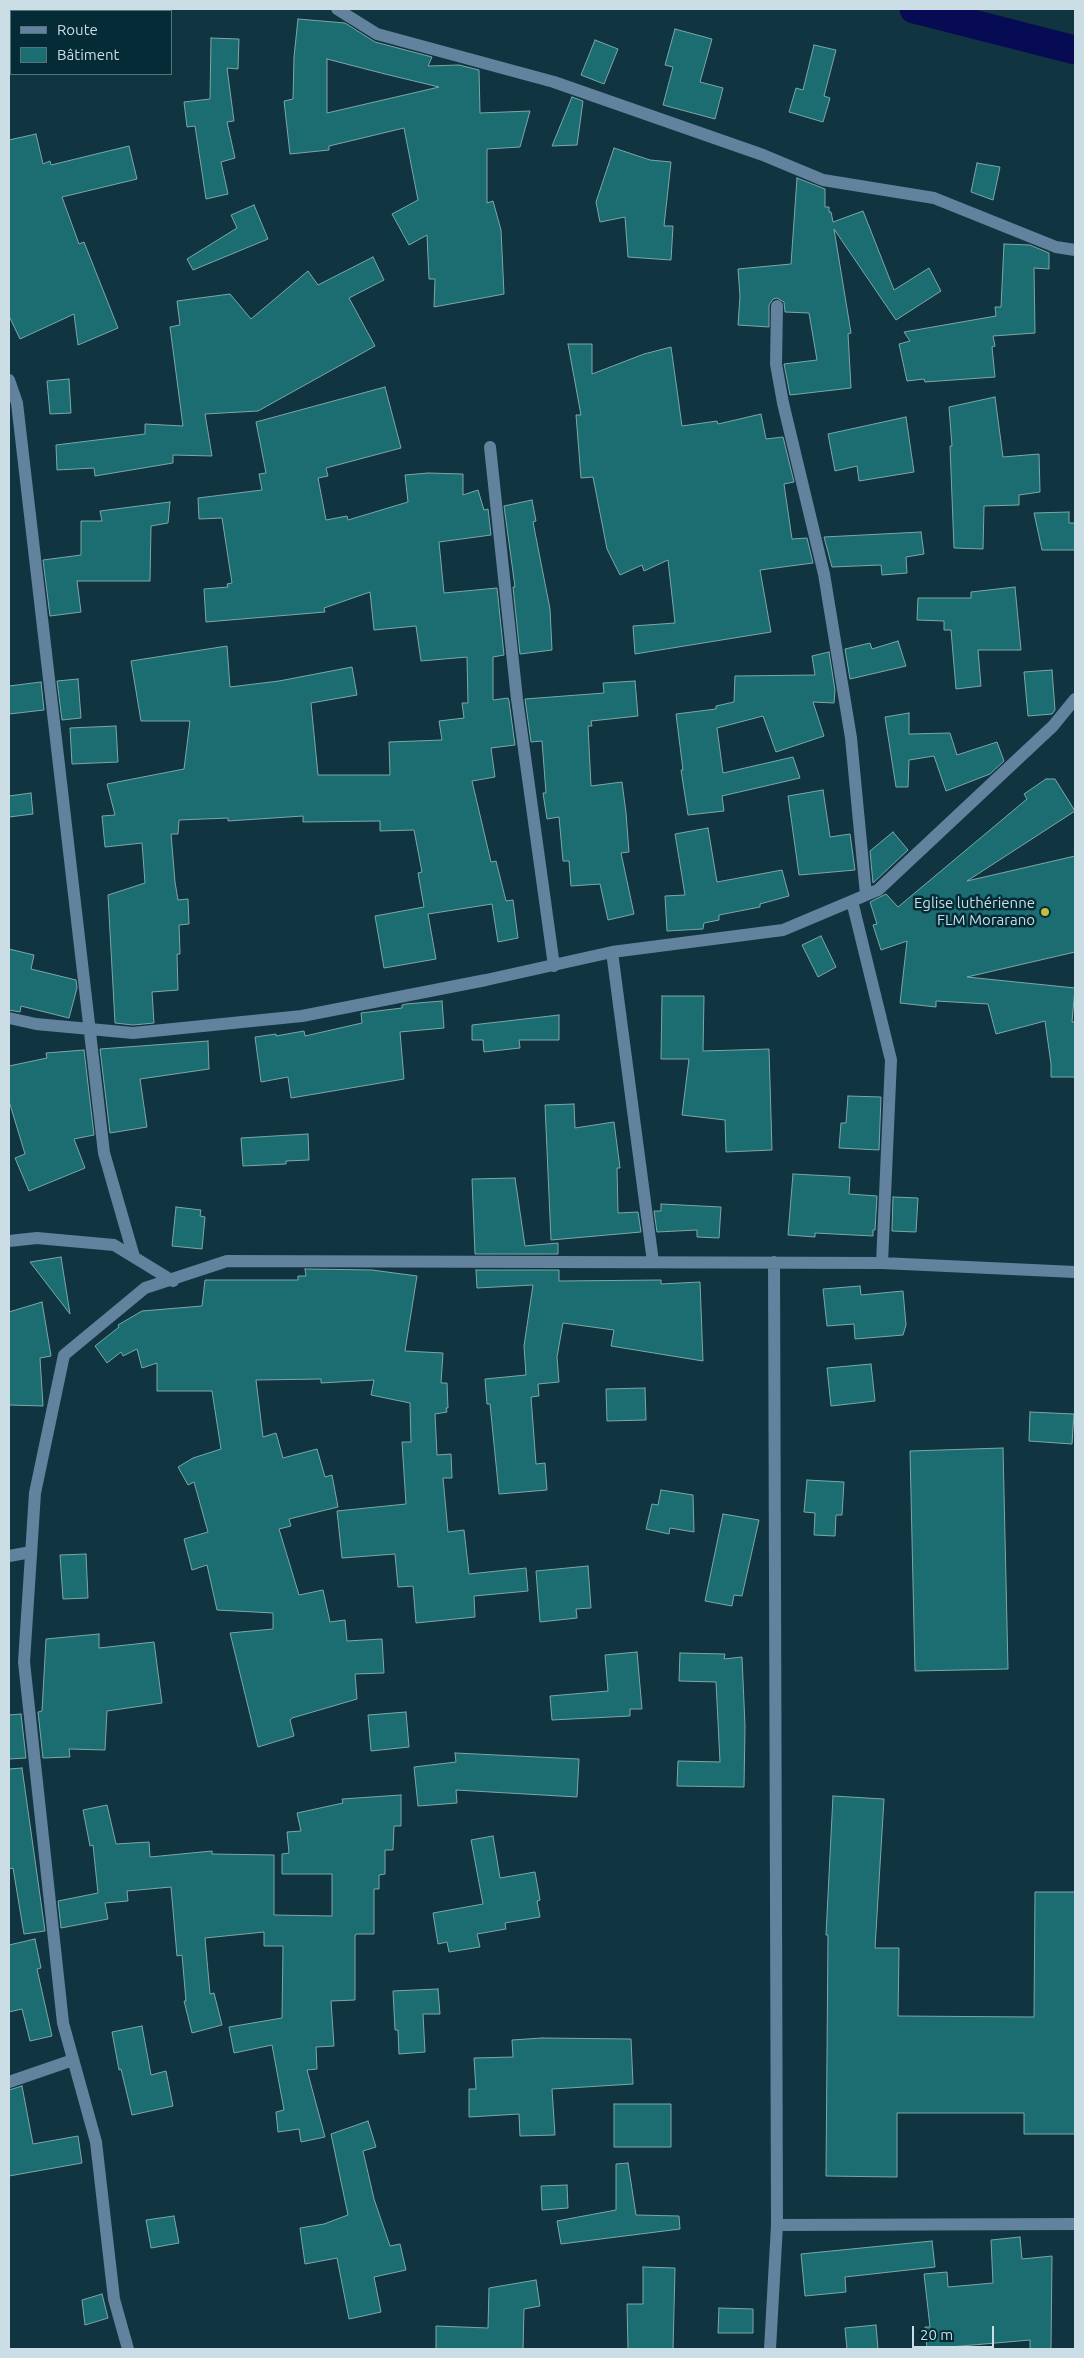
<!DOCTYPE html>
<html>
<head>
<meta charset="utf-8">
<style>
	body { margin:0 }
	#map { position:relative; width:1084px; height:2358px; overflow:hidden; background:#103540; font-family:Ubuntu,sans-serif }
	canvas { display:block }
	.frame { position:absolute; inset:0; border:10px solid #cbdee5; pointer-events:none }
	.legend { position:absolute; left:10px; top:10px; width:162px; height:65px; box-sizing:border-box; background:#042b36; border:1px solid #54737c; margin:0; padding:6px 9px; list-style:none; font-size:15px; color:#cbdee5 }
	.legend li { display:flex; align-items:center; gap:10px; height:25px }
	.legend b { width:25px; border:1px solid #54737c }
	.scale { position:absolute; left:912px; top:2326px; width:82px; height:22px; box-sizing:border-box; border:2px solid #cbdee5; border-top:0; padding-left:6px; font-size:15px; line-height:18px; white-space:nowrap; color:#cbdee5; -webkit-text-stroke:4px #042b36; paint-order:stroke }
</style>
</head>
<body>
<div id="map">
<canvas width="1084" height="2358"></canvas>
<div class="frame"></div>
<ul class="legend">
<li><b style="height:6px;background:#62829d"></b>Route</li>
<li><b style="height:14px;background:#1c6d71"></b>Bâtiment</li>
</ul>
<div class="scale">20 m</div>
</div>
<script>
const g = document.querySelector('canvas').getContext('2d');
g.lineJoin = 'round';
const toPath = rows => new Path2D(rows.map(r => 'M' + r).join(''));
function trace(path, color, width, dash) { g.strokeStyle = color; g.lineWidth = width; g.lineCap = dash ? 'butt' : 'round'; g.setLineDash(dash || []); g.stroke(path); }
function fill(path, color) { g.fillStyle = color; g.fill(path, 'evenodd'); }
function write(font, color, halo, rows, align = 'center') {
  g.font = font + ' Ubuntu,sans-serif'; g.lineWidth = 5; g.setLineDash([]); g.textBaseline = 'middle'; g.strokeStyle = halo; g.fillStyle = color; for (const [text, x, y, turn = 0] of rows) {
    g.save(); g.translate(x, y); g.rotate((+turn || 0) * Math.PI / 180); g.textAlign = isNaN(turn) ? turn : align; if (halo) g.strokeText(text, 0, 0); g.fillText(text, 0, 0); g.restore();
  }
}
trace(toPath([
	[914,9,1075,50]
]), '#070b53', 29);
const building = toPath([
	[298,19,345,23,375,42,432,57,428,66,459,65,479,70,480,113,530,111,520,147,487,149,487,203,493,201,501,230,504,294,434,307,435,279,429,279,427,235,409,245,392,214,418,200,404,128,329,146,329,150,290,154,284,101,293,99,294,57,298,19],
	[327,59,385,74,439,87,327,113,327,59],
	[675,29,712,39,700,82,723,88,715,119,663,105,673,67,665,65,675,29],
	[211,38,239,39,238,69,227,68,234,121,227,122,235,158,221,162,228,194,206,199,195,126,187,127,184,102,210,99,211,38],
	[595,40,618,49,604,84,581,75,595,40],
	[814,45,836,50,824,96,830,98,823,122,789,112,796,88,803,90,814,45],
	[572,97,583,101,577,145,552,146,572,97],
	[36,134,43,164,50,161,51,165,129,146,137,179,62,197,79,244,84,242,118,328,78,345,74,314,20,339,9,316,9,140,36,134],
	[614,148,650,160,671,162,664,226,673,226,671,260,628,257,625,217,600,222,596,202,614,148],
	[977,163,1000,167,993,200,971,192,977,163],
	[797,178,825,189,825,207,829,207,829,212,831,212,833,222,863,211,894,290,929,268,941,291,896,320,834,229,851,333,848,334,851,388,790,395,784,364,817,360,809,313,785,312,784,302,777,298,773,299,769,305,769,327,738,325,740,296,738,269,791,264,797,178],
	[254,205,268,239,193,270,187,259,237,228,231,215,254,205],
	[1004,244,1030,245,1049,253,1049,269,1034,268,1035,333,993,336,995,346,992,347,995,377,925,382,924,379,907,381,899,344,910,341,904,332,996,316,995,307,1001,307,1004,244],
	[373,257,384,280,349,298,375,346,258,411,205,414,212,456,173,455,173,463,95,476,94,468,57,470,56,445,145,434,145,424,183,426,170,327,180,325,177,301,230,294,251,319,308,271,318,285,373,257],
	[568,344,592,344,592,374,644,354,671,347,682,426,717,421,718,424,761,414,766,439,783,437,794,482,784,484,792,539,807,538,813,563,760,570,771,632,635,654,633,626,675,623,668,560,644,571,642,565,620,575,607,549,593,477,581,478,576,415,581,415,568,344],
	[69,379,71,413,50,414,47,381,69,379],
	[385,387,401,448,326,468,328,476,318,478,326,520,347,516,348,520,408,502,405,475,428,473,463,474,463,495,478,490,484,510,488,509,491,535,439,542,444,593,497,588,504,655,493,657,493,700,508,698,509,701,515,745,491,748,495,777,472,781,491,862,496,861,506,901,513,900,518,938,498,942,492,904,428,914,436,959,384,968,375,916,424,907,418,873,422,872,414,830,380,831,380,821,303,822,303,816,228,821,228,818,179,820,178,834,171,834,175,882,178,900,188,899,189,924,179,925,180,954,177,954,178,990,152,992,154,1023,133,1025,115,1023,108,895,145,883,142,843,105,847,102,816,115,815,107,784,184,769,190,721,141,721,131,661,227,646,230,687,279,681,352,667,357,695,311,703,318,775,390,775,389,742,442,740,439,721,464,718,462,703,468,703,467,657,421,661,416,626,374,630,370,592,324,608,325,612,206,622,204,589,228,587,227,584,232,583,222,518,199,519,198,498,262,490,259,474,266,473,256,422,385,387],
	[995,397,1003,457,1039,454,1040,492,1019,495,1019,505,984,506,983,549,954,548,950,446,952,446,949,407,995,397],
	[906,417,914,472,859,481,857,466,835,471,828,434,906,417],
	[532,500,536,521,533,522,550,609,552,650,520,654,513,587,515,587,504,506,532,500],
	[170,502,168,523,151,526,150,581,77,581,81,612,50,616,43,560,81,555,81,521,102,521,100,511,170,502],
	[1069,512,1069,523,1075,523,1075,550,1042,550,1034,513,1069,512],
	[921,532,924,554,906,557,907,573,882,575,881,565,832,567,824,537,921,532],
	[1015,587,1021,650,978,650,981,686,956,689,951,630,944,630,944,621,917,620,918,598,971,598,971,592,1015,587],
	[898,641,906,666,850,679,845,649,870,643,872,649,898,641],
	[829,652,835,690,834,703,813,702,824,736,776,752,763,716,717,728,723,773,793,757,800,778,722,796,724,811,688,815,681,770,683,770,676,714,716,709,716,706,734,702,735,676,815,675,812,656,829,652],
	[1052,670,1055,710,1052,714,1028,716,1024,672,1052,670],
	[78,679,81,718,62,720,57,681,78,679],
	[635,681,638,716,591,721,592,726,588,726,591,786,622,782,626,813,629,852,621,853,634,914,608,920,600,884,571,886,569,861,563,861,559,817,547,819,543,793,546,793,542,741,531,742,525,699,604,693,603,683,635,681],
	[41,682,44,710,9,714,9,686,41,682],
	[909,713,909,734,950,733,957,755,997,742,1004,761,990,774,946,791,934,756,909,760,908,787,896,787,885,717,909,713],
	[116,726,118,762,72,764,70,728,116,726],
	[1046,779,1055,779,1075,811,967,881,1075,856,1075,952,967,977,1075,988,1072,1022,1075,1022,1075,1077,1051,1077,1051,1064,1045,1021,996,1034,988,1004,936,1001,936,1007,900,1003,907,941,881,950,873,925,877,924,870,902,886,894,898,907,1027,799,1024,794,1046,779],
	[823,790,830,837,850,834,855,870,799,875,788,796,823,790],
	[31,793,33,814,9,817,9,796,31,793],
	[708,828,717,882,782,870,789,896,760,904,760,907,719,915,719,920,704,923,703,929,667,931,665,896,685,895,675,834,708,828],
	[893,832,908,850,873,883,870,851,893,832],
	[821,936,836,967,818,977,802,945,821,936],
	[9,949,34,955,31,969,76,980,77,988,69,1018,21,1006,20,1012,9,1010,9,949],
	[662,996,704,996,703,1051,769,1049,772,1150,726,1152,725,1120,682,1115,689,1059,661,1059,662,996],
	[442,1001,444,1028,400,1032,404,1079,291,1098,288,1077,261,1082,255,1037,276,1034,276,1036,304,1031,305,1036,362,1023,361,1013,402,1008,402,1005,406,1004,442,1001],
	[559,1015,559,1040,519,1040,520,1048,484,1052,483,1040,472,1040,472,1025,559,1015],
	[208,1041,209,1069,140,1079,147,1127,110,1133,100,1049,208,1041],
	[84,1050,94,1135,74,1139,85,1168,29,1191,15,1158,25,1154,9,1101,9,1066,47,1058,46,1053,84,1050],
	[848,1096,881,1097,879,1150,839,1148,841,1123,846,1123,848,1096],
	[574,1104,575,1128,614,1122,620,1168,617,1168,618,1213,638,1212,641,1232,551,1240,545,1105,574,1104],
	[308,1134,309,1160,286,1161,286,1164,243,1166,241,1138,308,1134],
	[793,1174,850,1177,849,1194,877,1196,875,1230,873,1230,873,1236,815,1233,815,1237,788,1235,793,1174],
	[515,1178,525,1246,558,1243,558,1254,475,1254,472,1179,515,1178],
	[893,1197,918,1198,916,1232,892,1231,893,1197],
	[661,1204,721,1207,719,1238,697,1237,697,1230,657,1232,654,1211,661,1211,661,1204],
	[176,1207,201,1210,200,1216,205,1217,202,1249,172,1246,176,1207],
	[61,1257,70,1314,30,1262,61,1257],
	[305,1269,372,1270,417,1276,405,1351,443,1353,441,1383,447,1383,448,1408,446,1408,447,1412,435,1414,437,1455,451,1454,452,1478,443,1478,448,1532,464,1530,469,1574,526,1568,528,1591,474,1596,475,1617,416,1623,413,1586,398,1587,395,1554,342,1558,337,1511,406,1504,402,1442,411,1442,410,1403,371,1395,374,1380,321,1383,321,1379,256,1380,263,1437,276,1433,283,1458,317,1449,325,1477,332,1475,338,1507,289,1519,291,1526,279,1529,299,1595,323,1590,330,1622,345,1620,347,1641,382,1639,384,1673,355,1674,357,1699,292,1718,290,1720,294,1736,258,1747,230,1633,273,1629,273,1613,217,1610,207,1565,192,1570,184,1539,208,1532,194,1482,188,1485,178,1467,193,1458,221,1449,212,1391,157,1391,157,1363,142,1368,137,1349,123,1356,121,1352,107,1363,95,1346,119,1327,118,1325,142,1311,202,1306,205,1280,298,1280,298,1276,306,1276,305,1269],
	[476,1270,559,1270,559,1281,661,1280,661,1284,700,1282,703,1361,611,1346,614,1330,563,1323,557,1357,559,1382,538,1384,539,1396,531,1397,536,1464,545,1463,547,1490,499,1494,490,1404,487,1404,485,1379,526,1375,524,1346,533,1285,477,1288,476,1270],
	[860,1286,861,1295,903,1291,906,1325,903,1335,855,1339,854,1324,827,1326,823,1289,860,1286],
	[42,1302,51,1356,40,1358,43,1406,9,1405,9,1312,42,1302],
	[871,1364,875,1401,831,1406,827,1368,871,1364],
	[645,1388,646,1420,607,1421,606,1389,645,1388],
	[1030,1412,1074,1414,1072,1444,1029,1441,1030,1412],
	[1003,1448,1008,1669,915,1671,910,1451,1003,1448],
	[807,1480,844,1482,842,1515,836,1515,835,1536,814,1535,815,1513,804,1512,807,1480],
	[661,1490,693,1495,694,1532,670,1528,669,1534,646,1529,652,1504,658,1505,661,1490],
	[723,1514,759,1520,742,1596,734,1595,732,1606,705,1601,723,1514],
	[86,1554,88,1598,63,1599,60,1555,86,1554],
	[588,1566,591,1608,576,1609,577,1618,540,1622,536,1571,588,1566],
	[99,1634,99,1648,154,1642,162,1703,107,1711,105,1750,69,1749,70,1757,43,1758,38,1712,42,1711,46,1639,99,1634],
	[637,1652,642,1709,630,1709,630,1716,552,1720,550,1696,608,1691,605,1655,637,1652],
	[680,1653,725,1654,724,1659,742,1657,745,1726,744,1787,677,1786,678,1761,720,1762,716,1682,679,1681,680,1653],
	[406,1712,409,1747,371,1751,368,1715,406,1712],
	[21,1714,26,1758,9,1759,9,1715,21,1714],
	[455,1753,579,1759,577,1797,456,1790,457,1803,418,1806,414,1767,456,1762,455,1753],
	[22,1768,45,1931,24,1934,13,1868,9,1869,9,1769,22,1768],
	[401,1795,401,1826,394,1826,393,1850,385,1850,385,1874,379,1875,379,1889,374,1889,374,1934,356,1934,355,1936,355,2000,331,2001,334,2046,316,2047,317,2069,307,2070,325,2137,301,2142,299,2129,278,2132,276,2112,284,2110,272,2045,234,2053,229,2027,282,2018,283,1946,264,1946,264,1932,205,1938,210,1994,214,1993,222,2025,192,2033,184,2001,186,2001,182,1955,177,1956,171,1887,127,1891,128,1901,105,1903,108,1919,61,1928,58,1901,98,1893,93,1845,90,1846,83,1810,107,1805,116,1844,149,1842,150,1857,212,1851,212,1854,274,1855,274,1915,332,1916,332,1874,282,1874,282,1854,289,1853,287,1832,301,1831,297,1813,343,1803,342,1799,401,1795],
	[833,1796,884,1799,875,1948,899,1948,898,2016,1034,2017,1035,1892,1075,1892,1075,2134,1024,2134,1024,2113,897,2113,897,2177,826,2176,828,1935,826,1935,833,1796],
	[493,1836,500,1878,535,1872,540,1900,537,1901,540,1917,505,1923,506,1929,477,1934,480,1947,449,1952,447,1942,438,1944,433,1913,483,1904,471,1840,493,1836],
	[35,1939,41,1968,37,1969,52,2036,30,2041,22,2009,9,2012,9,1945,35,1939],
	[438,1989,440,2014,423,2014,425,2052,399,2054,398,2030,395,2030,393,1991,438,1989],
	[142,2026,151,2075,166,2071,173,2106,132,2115,121,2069,119,2070,112,2032,142,2026],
	[542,2038,631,2039,633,2084,552,2089,555,2135,520,2136,519,2114,469,2117,469,2089,476,2089,474,2058,513,2057,512,2040,542,2038],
	[22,2086,33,2144,78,2136,82,2163,9,2176,9,2090,22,2086],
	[614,2104,671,2104,671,2147,614,2147,614,2104],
	[368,2121,376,2147,363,2151,374,2199,390,2246,400,2244,406,2270,374,2277,381,2312,349,2319,337,2258,305,2264,300,2228,324,2224,348,2215,331,2134,368,2121],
	[628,2163,636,2215,679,2216,680,2229,561,2244,557,2221,616,2210,616,2164,628,2163],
	[567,2185,568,2208,542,2210,541,2186,567,2185],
	[174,2216,179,2243,151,2248,146,2220,174,2216],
	[1020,2237,1022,2259,1052,2256,1051,2349,1030,2349,1030,2340,927,2349,925,2327,930,2327,924,2274,947,2272,948,2287,993,2283,991,2240,1020,2237],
	[932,2241,935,2267,845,2277,846,2292,805,2296,801,2254,932,2241],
	[643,2267,675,2268,673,2349,628,2349,627,2304,643,2304,643,2267],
	[536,2280,540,2306,524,2309,523,2349,436,2349,436,2326,488,2328,489,2288,536,2280],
	[102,2294,108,2318,85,2325,82,2300,102,2294],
	[719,2308,753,2309,753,2333,718,2333,719,2308],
	[876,2325,878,2349,847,2349,845,2328,876,2325]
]);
fill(building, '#1c6d71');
trace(building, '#7ca7a8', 1);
trace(toPath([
	[337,9,377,34,554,82,763,155,823,180,934,198,1056,247,1075,250],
	[777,306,776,364,783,403,824,574,851,738,866,895],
	[9,380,17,403,104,1153,134,1257],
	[490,447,517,699,554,966],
	[852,901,891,1060,882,1263],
	[612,952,653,1262],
	[9,1018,36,1024,133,1033,302,1016,486,980,612,952,783,930,878,890,1053,726,1075,699],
	[9,1241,37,1238,114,1245,173,1281],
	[9,1556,31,1552],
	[9,2082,73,2060],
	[777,2225,1075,2224],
	[128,2349,114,2299,96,2142,63,2023,24,1662,35,1493,64,1355,145,1288,227,1261,882,1263,1075,1272],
	[770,2349,777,2225,774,1262]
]), '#62829d', 12);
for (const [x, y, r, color] of [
	[1045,912,5,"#c1bd40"]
]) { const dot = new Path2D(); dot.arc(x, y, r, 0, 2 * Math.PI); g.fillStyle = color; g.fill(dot); trace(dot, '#042b36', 2); }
write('15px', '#cbdee5', '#042b36', [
	["Eglise luthérienne",1035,903],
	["FLM Morarano",1035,920]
], 'right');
</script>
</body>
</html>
